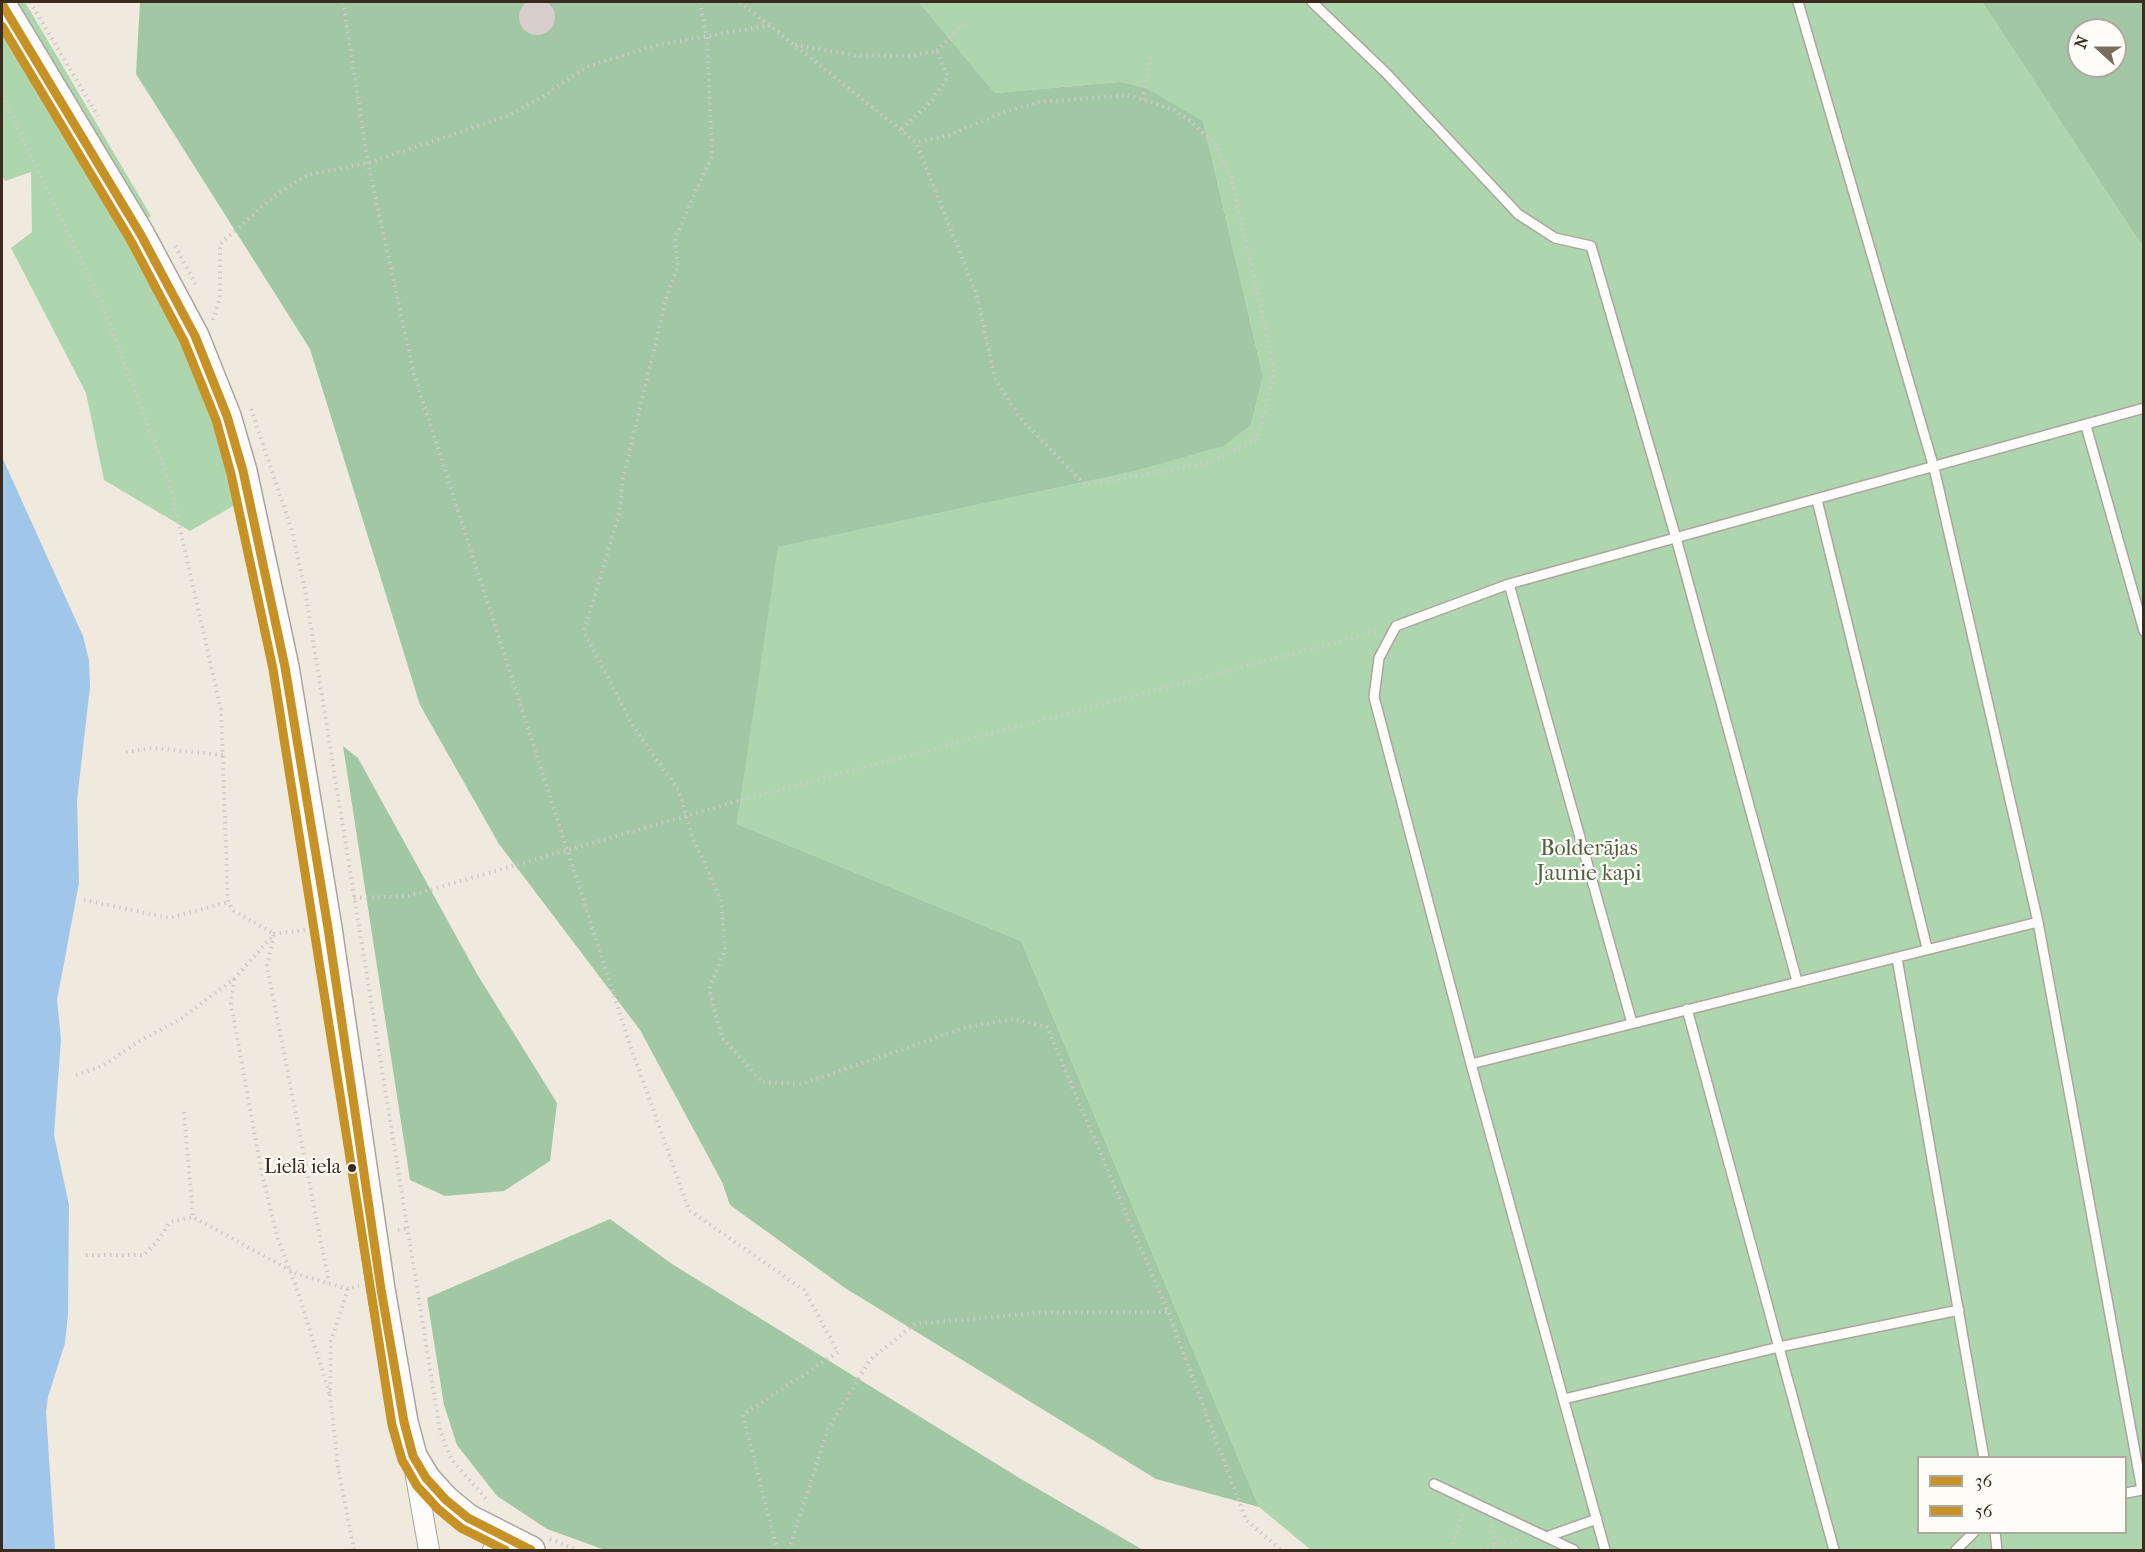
<!DOCTYPE html>
<html>
<head>
<meta charset="utf-8">
<style>
	body { margin:0 }
	#map { position:relative; width:2145px; height:1552px; overflow:hidden; background:#f0e9de; font-family:"IM FELL French Canon",serif }
	canvas { display:block }
	.frame { position:absolute; inset:0; border:3px solid #3b2a1e; pointer-events:none }
	.legend { position:absolute; left:1917px; top:1456px; width:210px; height:78px; box-sizing:border-box; background:#fdfcf7; border:2px solid #afa8a0; margin:0; padding:8px 10px; list-style:none; font-size:18px; color:#3b2a1e }
	.legend li { display:flex; align-items:center; gap:12px; height:30px }
	.legend b { width:30px; border:2px solid #afa8a0 }
	.north { position:absolute; left:2067px; top:18px; width:60px; height:60px; box-sizing:border-box; background:#fdfcf7; border:2px solid #afa8a0; border-radius:50%; rotate:291deg; font-size:16px; font-weight:700; line-height:24px; text-align:center; color:#3b2a1e }
	.north::after { content:''; display:block; margin:auto; width:21px; height:27px; background:#7a6d61; clip-path:polygon(50% 0,100% 100%,50% 72%,0 100%) }
</style>
</head>
<body>
<div id="map">
<canvas width="2145" height="1552"></canvas>
<div class="frame"></div>
<ul class="legend">
<li><b style="height:8px;background:#c69225"></b>36</li>
<li><b style="height:8px;background:#c69225"></b>56</li>
</ul>
<div class="north">N</div>
</div>
<script>
const g = document.querySelector('canvas').getContext('2d');
g.lineJoin = 'round';
function fill(path, color) { g.fillStyle = color; g.fill(path, 'evenodd'); }
const toPath = rows => new Path2D(rows.map(r => 'M' + r).join(''));
function trace(path, color, width, dash) { g.strokeStyle = color; g.lineWidth = width; g.lineCap = dash ? 'butt' : 'round'; g.setLineDash(dash || []); g.stroke(path); }
function write(font, color, halo, rows, align = 'center') {
  g.font = font + ' "IM FELL French Canon",serif'; g.lineWidth = 4.5; g.setLineDash([]); g.textBaseline = 'middle'; g.strokeStyle = halo; g.fillStyle = color; for (const [text, x, y, turn = 0] of rows) {
    g.save(); g.translate(x, y); g.rotate((+turn || 0) * Math.PI / 180); g.textAlign = isNaN(turn) ? turn : align; if (halo) g.strokeText(text, 0, 0); g.fillText(text, 0, 0); g.restore();
  }
}
fill(toPath([
	[16,2,25,2,151,216,145,220],
	[919,2,1982,2,2143,247,2143,1550,1311,1550,1259,1507,1021,941,737,824,777,547,1127,473,1251,425,1263,376,1203,121,1119,82,995,93],
	[1918,1458,2126,1458,2126,1532,1918,1532],
	[2,22,91,171,166,308,213,418,240,502,190,531,104,480,86,393,11,248,32,232,31,172,5,181,2,175]
]), '#aed6ae');
fill(toPath([
	[140,2,919,2,995,93,1119,82,1146,88,1203,121,1263,376,1251,425,1223,446,1127,473,778,547,737,824,1021,941,1259,1507,1156,1479,845,1288,730,1205,722,1182,640,1030,499,844,420,705,310,349,136,74],
	[1982,2,2143,2,2143,247],
	[2079,30,2115,30,2115,66,2079,66],
	[343,746,358,758,477,974,557,1103,550,1161,504,1191,445,1196,410,1180],
	[610,1219,672,1264,1021,1479,1143,1550,605,1550,547,1529,497,1496,457,1445,444,1405,427,1298]
]), '#a2c7a4');
fill(toPath([
	[2,457,83,636,89,661,90,687,77,800,79,883,57,1000,61,1039,54,1135,69,1205,68,1314,65,1343,48,1397,46,1412,55,1550,2,1550]
]), '#a0c7e9');
fill(toPath([
	'519 17a18 18 0 1 1 36 0a18 18 0 1 1-36 0Z'
]), '#d9cecd');
const service = toPath([
	[1312,2,1386,73,1518,214,1555,238,1591,246,1676,538,1797,981],
	[1798,2,1934,468,2038,922,2142,1490,2126,1493],
	[2086,426,2144,631],
	[1817,500,1927,948],
	[1509,584,1632,1023],
	[1897,958,1984,1458],
	[1687,1009,1834,1550],
	[1471,1064,2038,922],
	[1564,1399,1779,1347,1959,1310],
	[1434,1484,1574,1550],
	[1995,1532,1997,1550],
	[1546,1537,1597,1519],
	[1605,1550,1471,1064,1374,697,1379,658,1396,626,1509,584,2144,408],
	[1956,1550,1974,1532]
]);
const minor = toPath([
	[414,1465,429,1550],
	[493,1550,513,1542]
]);
const secondary = toPath([
	[2,4,141,235,195,336,227,416,243,471,285,667,328,928,381,1289,404,1422,413,1456,426,1478,446,1500,468,1518,531,1550]
]);
trace(service, '#aba59d', 12);
trace(minor, '#aba59d', 22);
trace(secondary, '#aba59d', 30);
trace(toPath([
	[30,2,98,116],
	[343,2,368,163,414,374,630,1045,689,1210,804,1290,838,1352,743,1415,777,1550],
	[700,2,707,38,712,156,675,238,678,267,667,296,623,478,619,514,584,632,633,726,679,791,693,839,721,900,725,950,709,989,722,1038,762,1082,802,1084,966,1027,1014,1019,1047,1027,1168,1312,1246,1520,1281,1550],
	[740,2,916,142,947,136,1004,112,1039,102,1128,95,1174,110,1189,120,1216,145,1231,176,1266,331,1274,375,1257,439,1209,463,1085,485,1020,418,995,378,977,296,916,142],
	[795,45,855,55,910,56,937,51,948,76,931,102,901,130],
	[937,51,966,21],
	[2,95,101,302,169,480,221,710,228,902,234,911,274,934,267,966,329,1283],
	[1143,100,1151,54],
	[175,246,196,285],
	[213,320,220,298,220,244,272,198,307,175,368,163,507,116,544,96,586,67,657,45,771,25],
	[251,409,292,531,305,590,440,1431,452,1460,488,1501],
	[126,752,153,748,223,755],
	[354,898,409,896,741,800,1378,631],
	[84,900,169,918,228,902],
	[234,979,231,1004,261,1169,277,1236,298,1292,330,1395],
	[76,1075,103,1066,133,1045,182,1018,234,979,274,934,306,930],
	[184,1112,193,1217],
	[398,1230,409,1228],
	[86,1255,144,1255,157,1242,170,1222,193,1217,297,1274,348,1289,359,1286],
	[348,1289,331,1341,330,1395,338,1467,354,1550],
	[1492,1525,1496,1550],
	[550,1539,577,1550],
	[789,1550,828,1429,870,1360,915,1324,1037,1313,1168,1312],
	[1451,1550,1463,1511],
	[1481,1550,1520,1539]
]), '#cdcac7', 4, [1.5, 4.5]);
trace(service, '#fdfcfa', 9);
trace(minor, '#fdfcfa', 20);
trace(secondary, '#fdfcfa', 27);
trace(toPath([
	[2,4,141,235,195,336,227,416,243,471,285,667,328,928,381,1289,404,1422,413,1456,426,1478,446,1500,468,1518,531,1550]
]), '#c69225', 9);
trace(toPath([
	[2,26,131,241,184,341,216,420,231,474,273,669,392,1425,402,1460,417,1486,438,1509,461,1528,505,1550]
]), '#c69225', 9);
for (const [x, y, r, color] of [
	[352,1168,5,"#3b2a1e"]
]) { const dot = new Path2D(); dot.arc(x, y, r, 0, 2 * Math.PI); g.fillStyle = color; g.fill(dot); trace(dot, '#fdfcf7', 2); }
write('20px', '#3b2a1e', '#fdfcf7', [
	["Lielā iela",341,1168]
], 'right');
write('22px', '#506143', '#fdfcf7', [
	["Bolderājas",1589,850],
	["Jaunie kapi",1589,875]
]);
</script>
</body>
</html>
